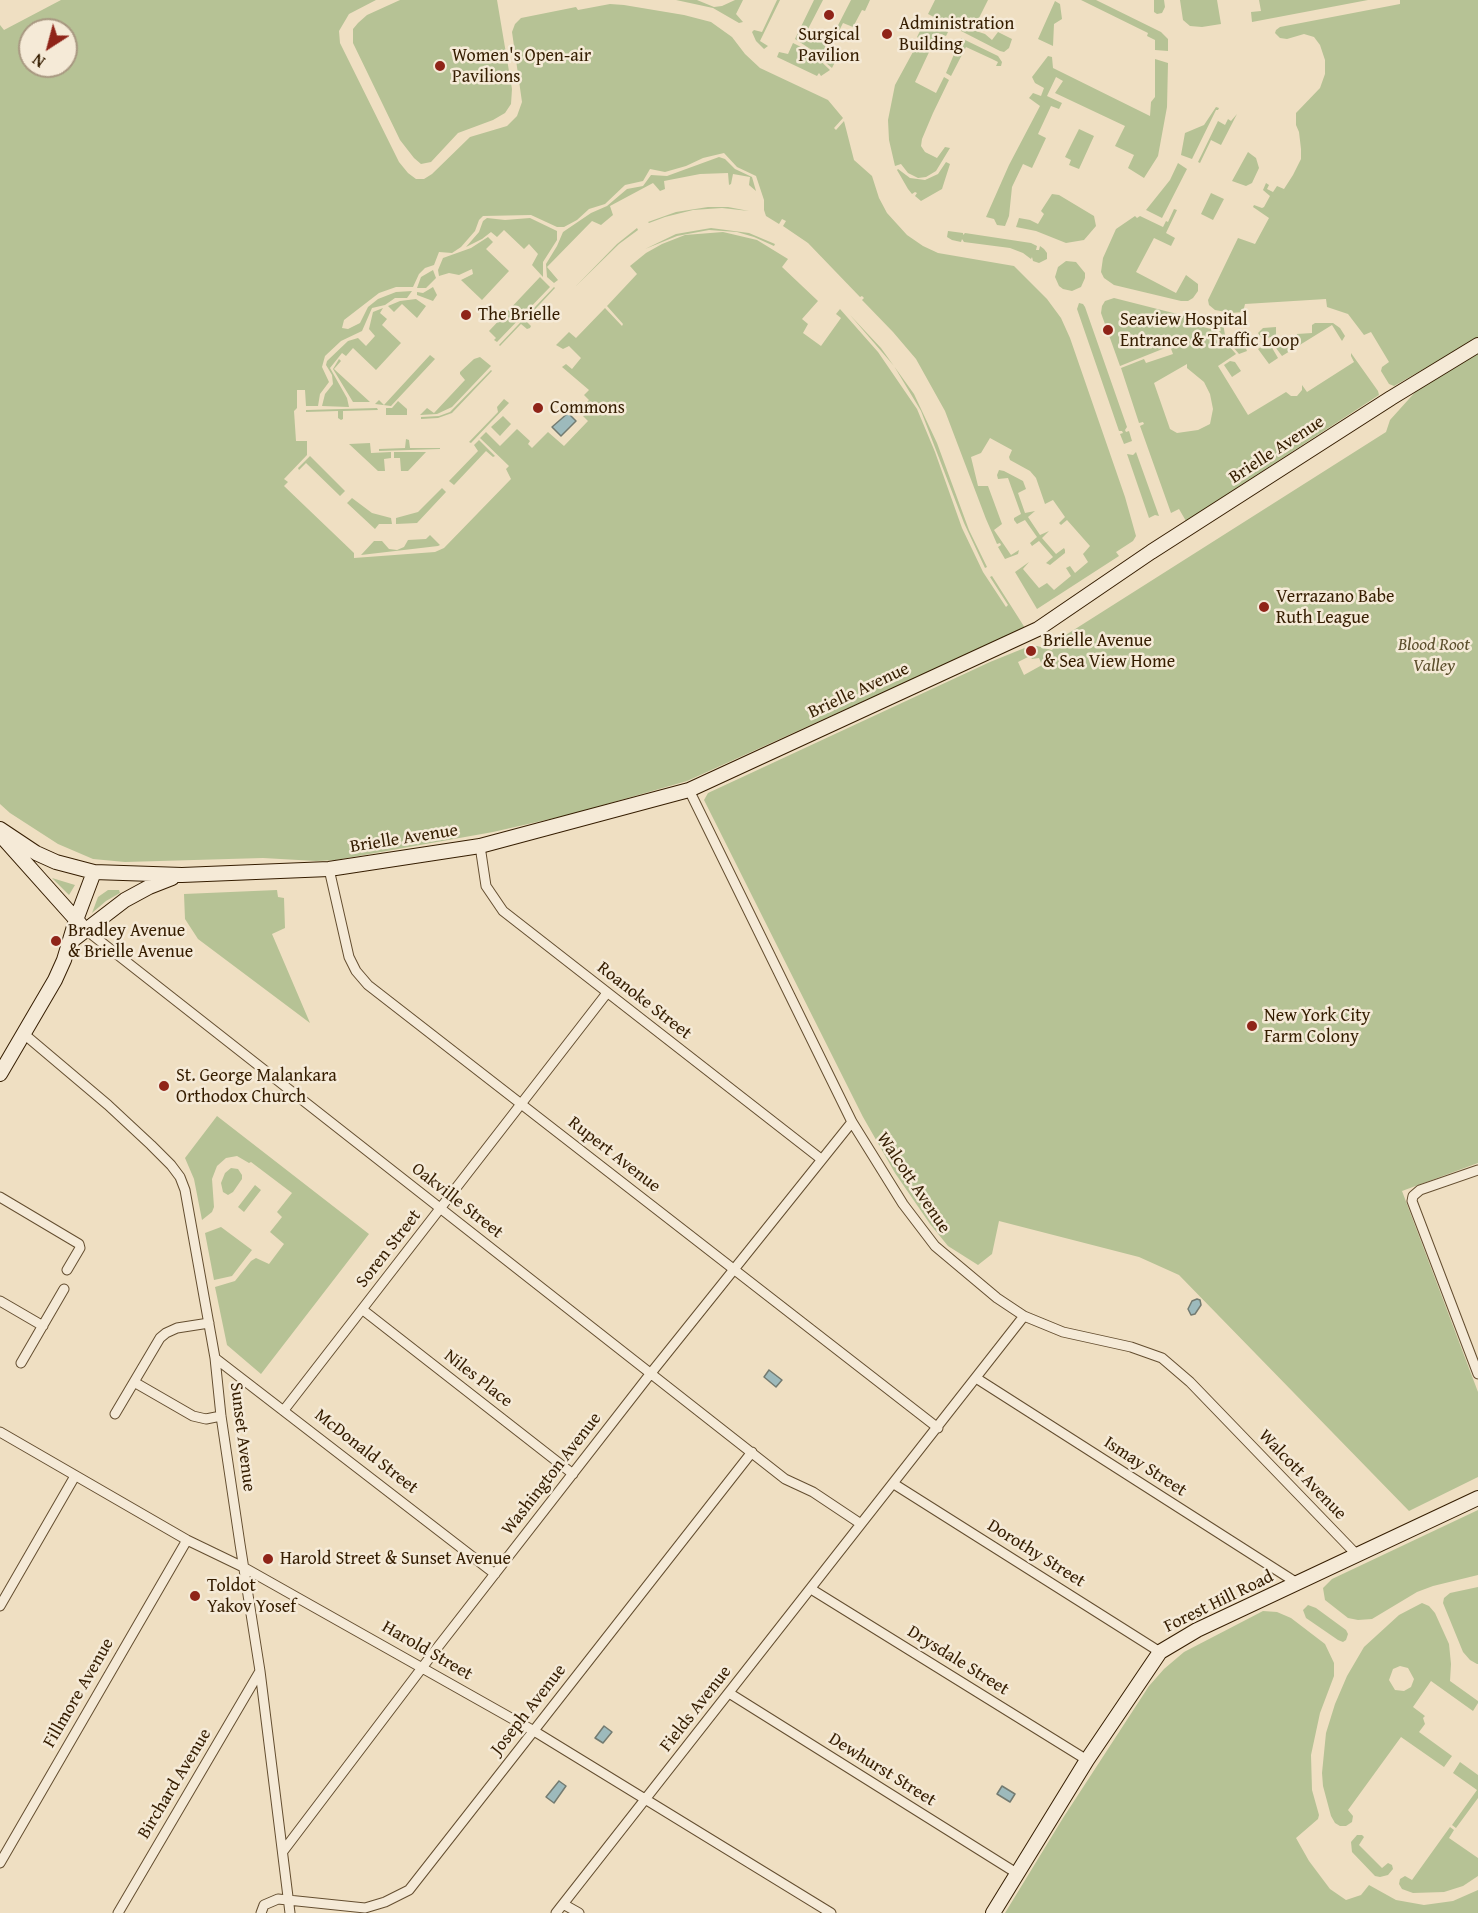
<!DOCTYPE html>
<html>
<head>
<meta charset="utf-8">
<style>
	body { margin:0 }
	#map { position:relative; width:1478px; height:1913px; overflow:hidden; background:#efdfc2; font-family:"Gentium Book Plus",serif }
	canvas { display:block }
	.north { position:absolute; left:18px; top:18px; width:60px; height:60px; box-sizing:border-box; background:#f5ead7; border:2px solid #a89881; border-radius:50%; rotate:216deg; font-size:16px; font-weight:700; line-height:24px; text-align:center; color:#351d00 }
	.north::after { content:''; display:block; margin:auto; width:21px; height:27px; background:#8f2418; clip-path:polygon(50% 0,100% 100%,50% 72%,0 100%) }
</style>
</head>
<body>
<div id="map">
<canvas width="1478" height="1913"></canvas>
<div class="north">N</div>
</div>
<script>
const g = document.querySelector('canvas').getContext('2d');
g.lineJoin = 'round';
function fill(path, color) { g.fillStyle = color; g.fill(path, 'evenodd'); }
const toPath = rows => new Path2D(rows.map(r => 'M' + r).join(''));
function trace(path, color, width, dash) { g.strokeStyle = color; g.lineWidth = width; g.lineCap = dash ? 'butt' : 'round'; g.setLineDash(dash || []); g.stroke(path); }
function write(font, color, halo, rows, align = 'center') {
  g.font = font + ' "Gentium Book Plus",serif'; g.lineWidth = 5; g.setLineDash([]); g.textBaseline = 'middle'; g.strokeStyle = halo; g.fillStyle = color; for (const [text, x, y, turn = 0] of rows) {
    g.save(); g.translate(x, y); g.rotate((+turn || 0) * Math.PI / 180); g.textAlign = isNaN(turn) ? turn : align; if (halo) g.strokeText(text, 0, 0); g.fillText(text, 0, 0); g.restore();
  }
}
fill(toPath([
	[61,0,376,0,349,14,339,31,340,43,399,162,408,173,416,179,424,179,432,174,470,137,507,126,517,116,522,102,512,32,515,24,521,18,576,7,578,10,610,4,624,5,684,15,711,22,732,37,745,54,760,68,828,100,843,118,834,128,836,130,844,121,854,160,872,176,879,198,887,213,907,235,923,246,938,253,1014,266,1047,299,1061,318,1070,338,1125,497,1136,536,1133,541,1116,552,1119,556,1037,609,1015,572,1029,562,1023,569,1039,588,1047,583,1054,590,1071,576,1066,568,1070,566,1075,573,1088,562,1083,554,1090,546,1067,520,1061,525,1059,523,1065,517,1053,500,1045,504,1036,478,1030,471,1010,460,1009,457,1012,450,990,438,981,453,971,457,978,486,988,486,1002,524,994,530,1011,555,1019,550,1018,554,1005,559,998,547,1001,545,1000,543,997,544,986,519,945,411,916,359,893,332,862,300,864,298,862,296,860,297,808,243,783,226,786,221,782,219,779,224,766,216,764,210,764,200,756,176,737,167,724,153,703,158,686,166,665,172,650,169,643,181,625,185,605,204,589,209,577,220,564,227,557,227,531,215,483,216,479,220,475,231,461,247,452,253,439,252,434,265,425,268,419,274,413,287,396,287,379,293,344,320,342,328,348,329,360,323,368,307,378,299,396,292,412,291,407,298,395,298,385,305,372,308,362,331,341,341,325,356,322,367,329,382,320,394,318,406,306,406,305,390,297,390,297,408,294,411,296,441,307,441,307,455,284,479,288,482,284,486,354,553,354,558,435,552,444,548,511,479,506,469,509,466,480,438,486,432,500,446,517,429,530,441,528,444,532,448,548,432,564,446,588,421,583,416,589,410,584,405,589,400,584,395,589,390,562,367,566,364,572,369,581,358,569,346,563,349,556,345,569,332,576,338,605,308,622,326,623,324,607,306,637,274,630,266,646,253,662,244,685,235,723,232,757,240,788,259,782,267,818,301,802,319,808,324,803,333,821,346,841,318,836,314,840,309,878,352,917,409,935,452,962,528,983,572,1006,607,1008,605,990,577,992,576,1025,628,687,781,572,814,493,832,336,860,316,861,263,858,125,862,93,859,58,844,10,813,0,804,0,25,4,30],
	[30,30,66,30,66,66,30,66],
	[400,0,497,0,512,89,511,104,505,113,493,120,458,133,431,162,421,164,414,158,400,140,353,43,353,29,358,23,367,15],
	[676,0,697,0,714,7,722,6,735,0,743,0,736,14,743,22,739,23,713,8],
	[777,0,780,0,760,41,768,46,764,49,756,41,752,32,754,30,762,32],
	[814,0,823,0,808,29,827,39,824,53,821,56,795,39],
	[851,0,870,0,865,11,862,10,853,27,843,23,830,49,839,54,832,68,826,63,826,56,830,41],
	[935,0,988,0,973,30,985,34,992,40,998,32,1012,39,1009,48,1004,52,1000,51,928,14],
	[1081,0,1096,0,1161,32,1168,39,1168,51,1155,50,1155,40,1147,36,1148,33],
	[1154,0,1164,0,1165,7,1162,13,1157,14,1154,12],
	[1180,0,1217,0,1221,24,1202,27,1190,26,1183,20],
	[1259,0,1368,0,1252,22,1251,12,1261,11],
	[1400,0,1478,0,1478,338,1394,386,1389,384,1381,371,1382,367,1389,362,1371,332,1364,335,1348,314,1327,307,1326,299,1245,304,1243,312,1231,313,1215,310,1209,305,1208,300,1238,238,1255,244,1269,218,1253,207,1254,205,1262,208,1264,207,1270,196,1263,190,1266,183,1269,185,1267,189,1273,192,1277,186,1284,189,1293,175,1301,159,1301,149,1299,132,1296,125,1296,113,1320,88,1325,74,1325,60,1320,45,1314,37,1304,34,1287,39,1280,38,1275,33,1276,30,1280,27,1400,4],
	[1055,1,1060,4,1062,19,1054,24,1053,46,1038,39],
	[925,21,948,32,946,36,938,33,915,82,936,93,944,77,949,80,933,113,922,139,921,146,925,152,937,158,945,147,950,148,936,171,926,177,918,178,908,173,901,164,895,166,889,140,888,120,895,85,920,39,917,37],
	[961,38,998,56,1002,62,1001,66,996,66,998,62,992,59,966,47,951,76,946,73],
	[793,43,811,52,830,70,821,76,819,73,817,76,777,57,779,52,788,54],
	[1048,56,1052,57,1053,68,1150,116,1151,102,1155,97,1155,59,1168,63,1167,107,1158,156,1144,178,1128,168,1134,155,1115,146,1125,126,1055,93,1063,81,1056,77,1047,96,1062,103,1059,109,1051,106,1038,134,1046,138,1032,168,1023,164,1012,187,1009,216,1005,226,997,225,994,219,986,217,1009,165,1040,106,1029,98,1033,93,1041,96,1044,88,1035,83,1032,77],
	[1216,107,1219,108,1218,110,1216,110,1192,159,1181,155,1185,133,1204,125],
	[1237,114,1221,145,1211,140,1200,163,1198,162,1218,121,1225,125,1228,119,1231,121],
	[1079,129,1094,136,1079,169,1069,165,1071,160,1065,157],
	[1248,152,1256,158,1259,168,1252,183,1246,186,1232,181],
	[719,157,725,159,735,169,752,177,756,191,749,185,750,177,733,174,731,184,729,185,728,173,700,174,664,181,665,189,660,191,653,183,610,206,613,215,601,225,592,221,547,267,558,280,554,283,547,277,546,264,557,246,563,232,591,213,607,206,627,189,643,186,651,175,667,176],
	[946,162,950,164,942,189,921,201,915,196,917,193,915,192,912,194,908,189,897,170,898,169,910,178,925,180,938,174],
	[1178,163,1187,169,1162,218,1146,210,1170,180],
	[1211,193,1224,199,1213,220,1201,214],
	[1052,194,1059,195,1094,216,1096,226,1084,240,1066,243,1036,231,1016,227,1019,218,1030,220,1038,224,1044,214,1041,211],
	[708,207,728,207,749,211,722,208,693,210,665,217,649,223,648,222,676,212],
	[1174,209,1177,210,1166,233,1175,238,1171,246,1154,238,1136,272,1176,293,1186,275,1198,284,1198,291,1193,298,1188,301,1181,301,1114,285,1104,278,1101,272,1103,258,1116,229,1135,216,1137,218,1140,216,1163,227,1166,221,1168,222],
	[487,218,505,220,530,218,557,231,557,240,543,262,543,277,532,265,538,254,529,244,524,249,504,230,497,237,491,232,482,239,466,247,479,232,483,221],
	[637,228,638,230,619,244,575,287,617,244],
	[711,228,749,233,775,244,774,246,754,237,737,232,709,230,677,236,645,249,676,234],
	[948,231,963,233,963,235,965,233,1031,243,1037,246,1036,250,1039,250,1040,246,1044,249,1047,253,1047,259,1039,263,1033,261,1032,257,1031,259,1023,253,1010,248,964,242,962,239,961,242,952,240,947,237],
	[488,237,493,242,486,249,509,271,482,300,461,280,473,274,472,269,459,275,449,273,439,276,438,270,443,258,471,248],
	[1066,261,1076,262,1085,273,1085,278,1081,287,1072,291,1063,289,1059,286,1055,277,1058,267],
	[433,270,436,278,426,288,417,288,421,277],
	[540,277,550,287,497,342,494,340,496,338,489,331],
	[433,287,437,295,433,301,417,295,417,292,423,293],
	[554,287,555,288,525,320,531,326,530,328,527,329,521,324,500,346,499,345],
	[1114,298,1189,317,1223,323,1225,335,1229,341,1236,346,1245,346,1247,351,1239,354,1218,330,1221,331,1220,328,1196,323,1195,325,1215,330,1236,354,1218,366,1248,415,1286,392,1291,396,1297,396,1302,390,1302,385,1307,392,1354,362,1351,356,1351,353,1378,391,1379,395,1186,521,1179,509,1171,513,1140,426,1144,424,1143,422,1139,423,1121,368,1144,359,1146,363,1173,354,1170,346,1120,366,1101,313,1102,306,1105,301],
	[1187,364,1187,368,1204,382,1210,394,1213,409,1210,424,1198,430,1177,433,1170,429,1154,383],
	[416,299,426,306,417,318,402,304,394,312,388,306,400,301],
	[1079,303,1083,304,1085,307,1127,427,1125,430,1126,432,1129,431,1132,441,1124,444,1120,434,1123,433,1122,431,1119,431,1077,309],
	[383,308,380,313,387,319,382,325,401,343,376,370,353,348,346,356,342,353,330,368,347,398,349,407,322,406,325,394,333,384,332,375,326,365,327,361,348,341,358,338,366,346,375,336,369,329,373,312],
	[850,315,881,348,914,394,937,443,969,530,987,567,985,568,964,523,921,411,894,366],
	[1315,323,1333,323,1340,328,1345,336,1342,341,1332,325,1282,356,1273,344,1273,339,1297,337,1297,334,1312,333,1312,325],
	[1276,327,1276,336,1262,339,1258,333,1263,328],
	[1265,344,1271,346,1278,358,1269,364,1258,349],
	[1478,353,1478,1163,1402,1191,1478,1392,1478,1477,1409,1511,1179,1275,1139,1257,999,1221,992,1254,978,1265,948,1246,930,1224,895,1173,863,1117,704,800,708,793,990,662,1027,647,1037,646,1052,650,1061,638,1386,432,1390,420,1417,390],
	[1030,656,1032,659,1039,658,1042,665,1024,675,1018,662],
	[430,355,435,359,391,406,375,404,379,400,384,405],
	[480,357,491,366,452,407,437,414,420,415,427,408,434,413,465,380,460,374,460,372,474,359],
	[339,359,341,361,334,369,370,402,353,402,333,369],
	[1230,361,1235,362,1241,371,1232,377,1224,365],
	[491,370,492,371,452,413,438,418,421,419,421,417,439,416,450,412],
	[504,399,509,403,471,443,469,442,498,412,497,407],
	[398,401,407,409,407,415,386,415,386,408,392,408],
	[377,408,378,410,343,411,343,419,341,420,338,418,338,411,306,412,306,410],
	[503,416,511,424,500,436,491,427],
	[406,439,409,440,410,448,440,448,440,449,379,451,379,449,405,448],
	[479,440,495,456,493,457,486,451,454,485,449,481,478,451,474,445],
	[370,443,371,453,391,452,391,458,384,459,385,471,378,471,349,444],
	[394,452,426,452,408,471,401,471,400,458,394,458],
	[1136,452,1159,516,1155,515,1149,518,1127,454,1133,455],
	[310,456,345,491,340,496,306,463,299,470,298,468],
	[999,470,1004,471,1023,481,1026,489,1018,493,1025,513,1035,511,1028,517,1040,535,1049,531,1042,538,1056,554,1064,548,1065,550,1065,553,1050,565,1046,563,1053,557,1039,541,1032,546,1030,543,1037,537,1025,520,1017,524,1014,520,1014,518,1021,514,1008,478,998,479,997,475],
	[442,488,446,492,417,523,396,524,396,518,418,512],
	[352,498,372,513,391,518,392,524,379,524,375,529,347,503],
	[430,535,440,545,438,546,361,555,374,541,382,541,389,549,397,550,404,547,408,540,426,539],
	[52,878,75,885,69,895],
	[108,890,119,890,120,893,106,901,92,913,98,897],
	[277,890,278,897,284,898,285,928,272,934,310,1023,198,939,185,919,184,894],
	[217,1116,369,1234,261,1374,227,1345,215,1287,235,1281,251,1261,256,1258,269,1264,284,1244,270,1232,282,1217,277,1212,292,1193,251,1162,249,1163,237,1156,226,1158,217,1166,212,1179,214,1207,212,1212,202,1220,194,1179,185,1158],
	[231,1168,238,1169,242,1175,242,1179,233,1192,228,1195,223,1192,221,1183,225,1173],
	[255,1185,261,1190,244,1212,238,1207],
	[221,1227,252,1250,232,1276,214,1280,205,1233],
	[1478,1510,1478,1575,1433,1586,1417,1592,1372,1619,1358,1620,1348,1618,1325,1600,1323,1588,1332,1579],
	[1478,1587,1478,1664,1477,1664,1470,1660,1463,1652,1443,1603,1444,1598,1450,1593],
	[1422,1603,1429,1606,1435,1613,1449,1644,1451,1664,1450,1681,1478,1701,1478,1703,1473,1711,1431,1681,1413,1707,1425,1716,1423,1718,1425,1724,1419,1732,1452,1756,1444,1767,1401,1737,1348,1810,1353,1816,1352,1822,1346,1826,1340,1826,1335,1823,1331,1816,1323,1786,1322,1773,1326,1733,1335,1704,1347,1676,1364,1647,1399,1615],
	[1400,1666,1408,1668,1414,1679,1411,1687,1404,1691,1395,1690,1389,1680,1393,1669],
	[1308,1605,1316,1608,1346,1630,1348,1634,1346,1640,1343,1642,1338,1640,1306,1618,1303,1610],
	[1263,1611,1277,1612,1291,1618,1325,1644,1334,1663,1334,1676,1320,1713,1311,1755,1312,1790,1319,1815,1318,1819,1296,1838,1309,1861,1330,1889,1346,1900,1361,1895,1369,1885,1396,1900,1424,1905,1453,1901,1478,1890,1478,1913,1005,1913,1063,1818,1149,1686,1164,1669,1184,1652],
	[1460,1762,1478,1775,1478,1798,1456,1828,1452,1825,1477,1790,1453,1773],
	[1450,1827,1454,1830,1449,1838,1478,1858,1478,1876,1463,1886,1444,1892,1413,1893,1402,1889,1399,1884,1400,1879,1405,1876,1412,1880],
	[1357,1835,1362,1835,1364,1837,1359,1845,1382,1868,1388,1863,1392,1865,1393,1869,1388,1875,1380,1877,1375,1876,1352,1852,1351,1842]
]), '#b6c295');
const water = toPath([
	[568,413,576,421,561,436,552,427,568,413],
	[1197,1299,1200,1300,1201,1305,1195,1314,1191,1315,1188,1309,1192,1301,1197,1299],
	[769,1370,782,1380,776,1387,764,1377,769,1370],
	[604,1726,612,1732,603,1743,595,1738,604,1726],
	[559,1781,566,1786,554,1803,546,1797,559,1781],
	[1002,1786,1015,1794,1010,1802,997,1794,1002,1786]
]);
fill(water, '#9dbabc');
trace(water, '#737b71', 1.5);
const street = toPath([
	[689,790,852,1122,903,1204,935,1246,997,1298,1024,1316,1063,1332,1131,1347,1162,1358,1190,1382,1357,1555],
	[480,846,486,886,503,911,821,1159],
	[329,869,349,957,356,971,368,985,938,1428],
	[86,930,785,1479,813,1492,861,1524],
	[24,1034,108,1105,151,1145,171,1165,180,1177,185,1190,215,1358,221,1416,240,1544,260,1671,290,1913],
	[1478,1170,1420,1190,1413,1196,1412,1201,1478,1374],
	[0,1197,79,1244,80,1248,67,1270],
	[0,1301,43,1326],
	[363,1310,573,1474],
	[215,1358,495,1574],
	[21,1363,64,1289],
	[976,1378,1297,1583],
	[134,1382,193,1416,206,1419,221,1416],
	[284,1410,607,993],
	[115,1414,160,1338,166,1333,177,1328,209,1323],
	[0,1432,187,1540,243,1567,534,1731,831,1913],
	[894,1484,1160,1652],
	[811,1589,1087,1760],
	[0,1606,75,1476],
	[729,1693,1018,1874],
	[284,1850,434,1652,651,1373,852,1122],
	[0,1863,187,1540],
	[563,1904,579,1913],
	[118,1913,260,1671],
	[261,1913,264,1905,278,1899,365,1908,385,1902,409,1890,752,1452],
	[556,1913,1024,1316]
]);
const secondary = toPath([
	[0,829,36,853,56,862,94,872,182,875,329,869,480,846,689,790,1038,629,1151,552,1391,398,1478,345],
	[5,840,80,924],
	[69,943,125,900,149,887,172,878],
	[0,1074,55,980,64,960,76,920,94,872],
	[993,1913,1087,1760,1160,1652,1197,1630,1478,1498]
]);
trace(street, '#644e30', 11);
trace(secondary, '#351d00', 16);
trace(street, '#f5ead7', 9);
trace(secondary, '#f5ead7', 14);
for (const [x, y, r, color] of [
	[829,15,6,"#8f2418"],
	[887,34,6,"#8f2418"],
	[440,66,6,"#8f2418"],
	[466,315,6,"#8f2418"],
	[1108,330,6,"#8f2418"],
	[538,408,6,"#8f2418"],
	[1264,607,6,"#8f2418"],
	[1031,651,6,"#8f2418"],
	[56,941,6,"#8f2418"],
	[1252,1026,6,"#8f2418"],
	[164,1086,6,"#8f2418"],
	[268,1559,6,"#8f2418"],
	[195,1596,6,"#8f2418"]
]) { const dot = new Path2D(); dot.arc(x, y, r, 0, 2 * Math.PI); g.fillStyle = color; g.fill(dot); trace(dot, '#f5ead7', 2); }
write('18px', '#351d00', '#f5ead7', [
	["Administration",899,24],
	["Building",899,45],
	["Surgical",829,35,"center"],
	["Pavilion",829,56,"center"],
	["Women's Open-air",452,56],
	["Pavilions",452,77],
	["The Brielle",478,315],
	["Seaview Hospital",1120,320],
	["Entrance & Traffic Loop",1120,341],
	["Commons",550,408],
	["Verrazano Babe",1276,597],
	["Ruth League",1276,618],
	["Brielle Avenue",1043,641],
	["& Sea View Home",1043,662],
	["Bradley Avenue",68,931],
	["& Brielle Avenue",68,952],
	["New York City",1264,1016],
	["Farm Colony",1264,1037],
	["St. George Malankara",176,1076],
	["Orthodox Church",176,1097],
	["Harold Street & Sunset Avenue",280,1559],
	["Toldot",207,1586],
	["Yakov Yosef",207,1607]
], 'left');
write('18px', '#351d00', '#f5ead7', [
	["Brielle Avenue",1277,450,-33],
	["Brielle Avenue",859,691,-25],
	["Brielle Avenue",404,839,-9],
	["Roanoke Street",644,1001,38],
	["Rupert Avenue",614,1155,38],
	["Walcott Avenue",913,1183,56],
	["Oakville Street",457,1201,38],
	["Soren Street",389,1249,-52],
	["Niles Place",478,1379,38],
	["Sunset Avenue",242,1437,83],
	["McDonald Street",366,1452,38],
	["Ismay Street",1145,1467,33],
	["Washington Avenue",552,1474,-52],
	["Walcott Avenue",1302,1475,46],
	["Dorothy Street",1036,1554,32],
	["Forest Hill Road",1219,1602,-26],
	["Harold Street",427,1651,30],
	["Drysdale Street",958,1661,32],
	["Fillmore Avenue",79,1693,-60],
	["Fields Avenue",696,1709,-52],
	["Joseph Avenue",529,1710,-52],
	["Dewhurst Street",882,1770,32],
	["Birchard Avenue",175,1784,-59]
]);
write('italic 18px', '#5c4f2d', '#f5ead7', [
	["Blood Root",1434,645],
	["Valley",1434,666]
]);
</script>
</body>
</html>
